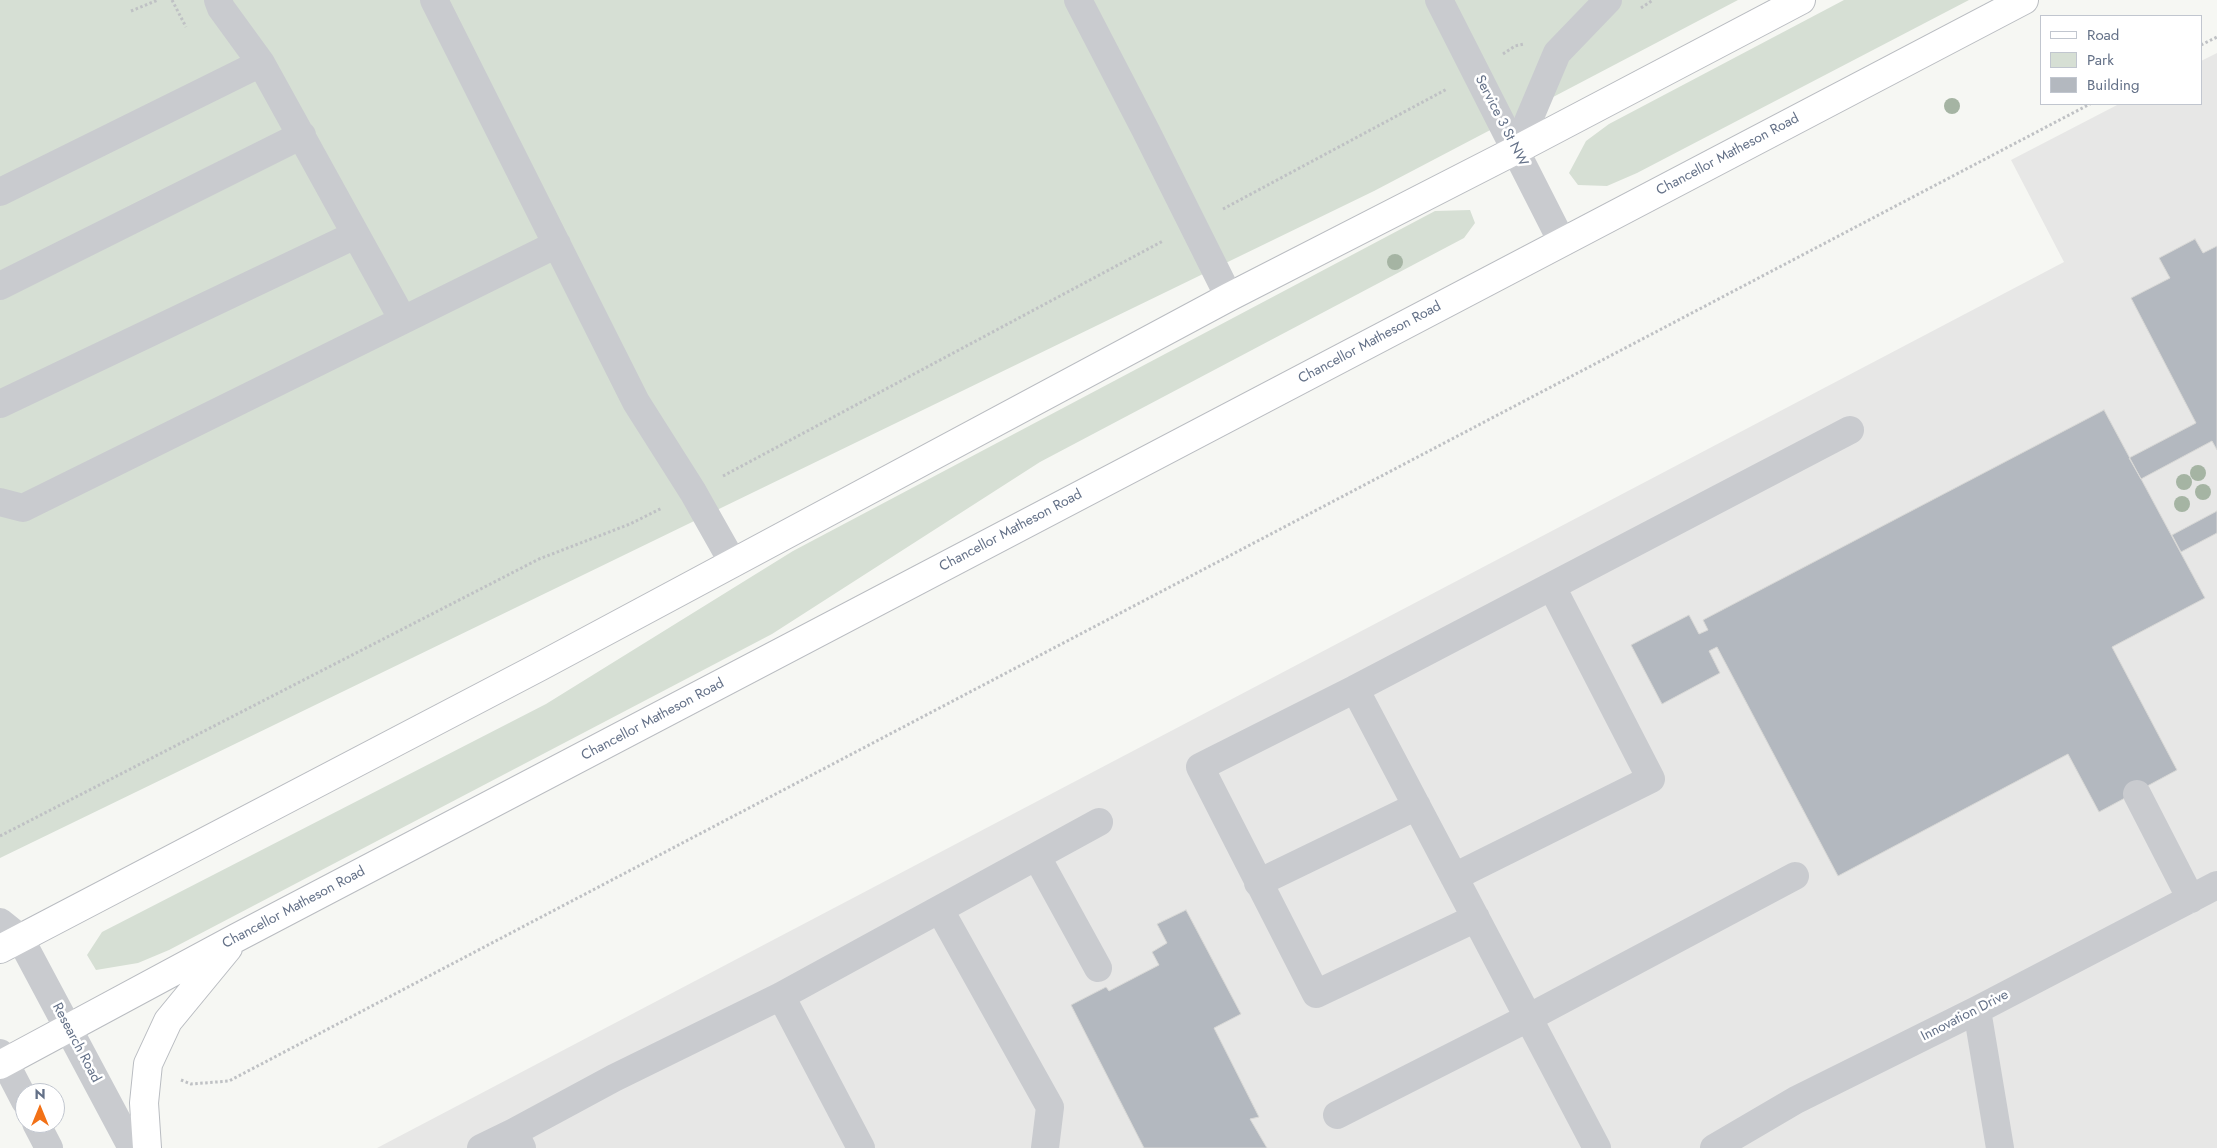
<!DOCTYPE html>
<html>
<head>
<meta charset="utf-8">
<style>
	body { margin:0 }
	#map { position:relative; width:2217px; height:1148px; overflow:hidden; background:#f6f7f3; font-family:Jost,sans-serif }
	canvas { display:block }
	.legend { position:absolute; left:2040px; top:15px; width:162px; height:90px; box-sizing:border-box; background:#fff; border:1px solid #c1c6cf; margin:0; padding:6px 9px; list-style:none; font-size:15px; color:#637087 }
	.legend li { display:flex; align-items:center; gap:10px; height:25px }
	.legend b { width:25px; border:1px solid #c1c6cf }
	.north { position:absolute; left:15px; top:1083px; width:50px; height:50px; box-sizing:border-box; background:#fff; border:1px solid #c1c6cf; border-radius:50%; rotate:0deg; font-size:14px; font-weight:700; line-height:20px; text-align:center; color:#637087 }
	.north::after { content:''; display:block; margin:auto; width:18px; height:22px; background:#f27117; clip-path:polygon(50% 0,100% 100%,50% 72%,0 100%) }
</style>
</head>
<body>
<div id="map">
<canvas width="2217" height="1148"></canvas>
<ul class="legend">
<li><b style="height:6px;background:#fff"></b>Road</li>
<li><b style="height:14px;background:#d6dfd4"></b>Park</li>
<li><b style="height:14px;background:#b3b8bf"></b>Building</li>
</ul>
<div class="north">N</div>
</div>
<script>
const g = document.querySelector('canvas').getContext('2d');
g.lineJoin = 'round';
function fill(path, color) { g.fillStyle = color; g.fill(path, 'evenodd'); }
const toPath = rows => new Path2D(rows.map(r => 'M' + r).join(''));
function trace(path, color, width, dash) { g.strokeStyle = color; g.lineWidth = width; g.lineCap = dash ? 'butt' : 'round'; g.setLineDash(dash || []); g.stroke(path); }
function write(font, color, halo, rows, align = 'center') {
  g.font = font + ' Jost,sans-serif'; g.lineWidth = 5; g.setLineDash([]); g.textBaseline = 'middle'; g.strokeStyle = halo; g.fillStyle = color; for (const [text, x, y, turn = 0] of rows) {
    g.save(); g.translate(x, y); g.rotate((+turn || 0) * Math.PI / 180); g.textAlign = isNaN(turn) ? turn : align; if (halo) g.strokeText(text, 0, 0); g.fillText(text, 0, 0); g.restore();
  }
}
fill(toPath([
	[2217,53,2217,1148,377,1148,2064,262,2011,160,2119,104,2201,104,2201,61]
]), '#e7e7e6');
fill(toPath([
	[0,0,1738,0,1374,191,0,858],
	[1844,0,1969,0,1637,173,1607,186,1578,185,1569,173,1586,141,1609,124],
	[1470,210,1475,223,1464,238,1040,462,772,634,169,950,138,963,96,970,87,955,102,932,546,704,793,551,1435,211]
]), '#d6dfd4');
const building = toPath([
	[2195,239,2203,253,2217,246,2217,450,2212,441,2141,479,2129,458,2196,423,2131,298,2170,278,2159,258,2195,239],
	[2104,410,2205,598,2112,647,2177,770,2099,812,2068,754,1838,876,1717,647,1709,651,1720,673,1662,704,1631,645,1689,615,1699,634,1708,630,1703,620,2104,410],
	[2217,511,2217,533,2181,552,2172,535,2217,511],
	[1186,910,1241,1014,1214,1028,1259,1117,1250,1119,1267,1148,1144,1148,1071,1005,1106,987,1109,991,1159,965,1152,952,1167,943,1157,924,1186,910]
]);
fill(building, '#b3b8bf');
trace(building, '#d8d8d6', 1);
const major = toPath([
	[0,949,539,667,1229,297,1516,150,1801,0],
	[0,1065,236,938,2024,0],
	[147,1148,144,1103,148,1064,168,1021,228,948]
]);
trace(major, '#b9bcc1', 30);
trace(toPath([
	[172,0,186,27],
	[1641,8,1653,0],
	[131,11,158,0],
	[2201,45,2217,37],
	[1503,54,1515,46,1524,44],
	[1223,209,1447,89],
	[723,476,1163,241],
	[0,836,539,559,630,524,662,508],
	[181,1080,191,1084,229,1081,2090,104]
]), '#bfc1c4', 3, [2.5, 2.5]);
trace(toPath([
	[218,0,221,8,261,63,403,320],
	[434,0,636,402,693,492,733,563],
	[1078,0,1146,131,1229,297],
	[1439,0,1562,242],
	[1516,150,1557,53,1608,0],
	[0,192,261,63],
	[0,286,302,135],
	[0,404,355,235],
	[0,502,23,508,557,244],
	[1355,689,1200,767,1316,994,1476,918],
	[2137,794,2191,899],
	[1037,857,1098,968],
	[1454,877,1651,779,1552,587],
	[1258,883,1417,806],
	[940,910,1050,1107,1045,1148],
	[0,922,20,938,132,1148],
	[781,996,861,1148],
	[1977,1010,2000,1148],
	[0,1053,25,1101],
	[1337,1115,1528,1018,1795,876],
	[36,1123,49,1148],
	[481,1148,514,1132],
	[522,1148,514,1132,614,1078,781,996,1099,822],
	[1597,1148,1355,689,1850,430],
	[1714,1148,1796,1100,1977,1010,2217,885]
]), '#c9cbcf', 28);
trace(major, '#fff', 28);
g.fillStyle = '#a5b4a3';
for (const [x, y] of [
	[1952,106],
	[1395,262],
	[2198,473],
	[2184,482],
	[2203,492],
	[2182,504]
]) { g.beginPath(); g.arc(x, y, 8, 0, 2 * Math.PI); g.fill(); }
write('14px', '#637087', '#fff', [
	["Service 3 St NW",1501,121,63],
	["Chancellor Matheson Road",1728,155,-28],
	["Chancellor Matheson Road",1370,343,-28],
	["Chancellor Matheson Road",1011,531,-28],
	["Chancellor Matheson Road",653,720,-28],
	["Chancellor Matheson Road",294,908,-28],
	["Innovation Drive",1965,1016,-27],
	["Research Road",76,1043,62]
]);
</script>
</body>
</html>
